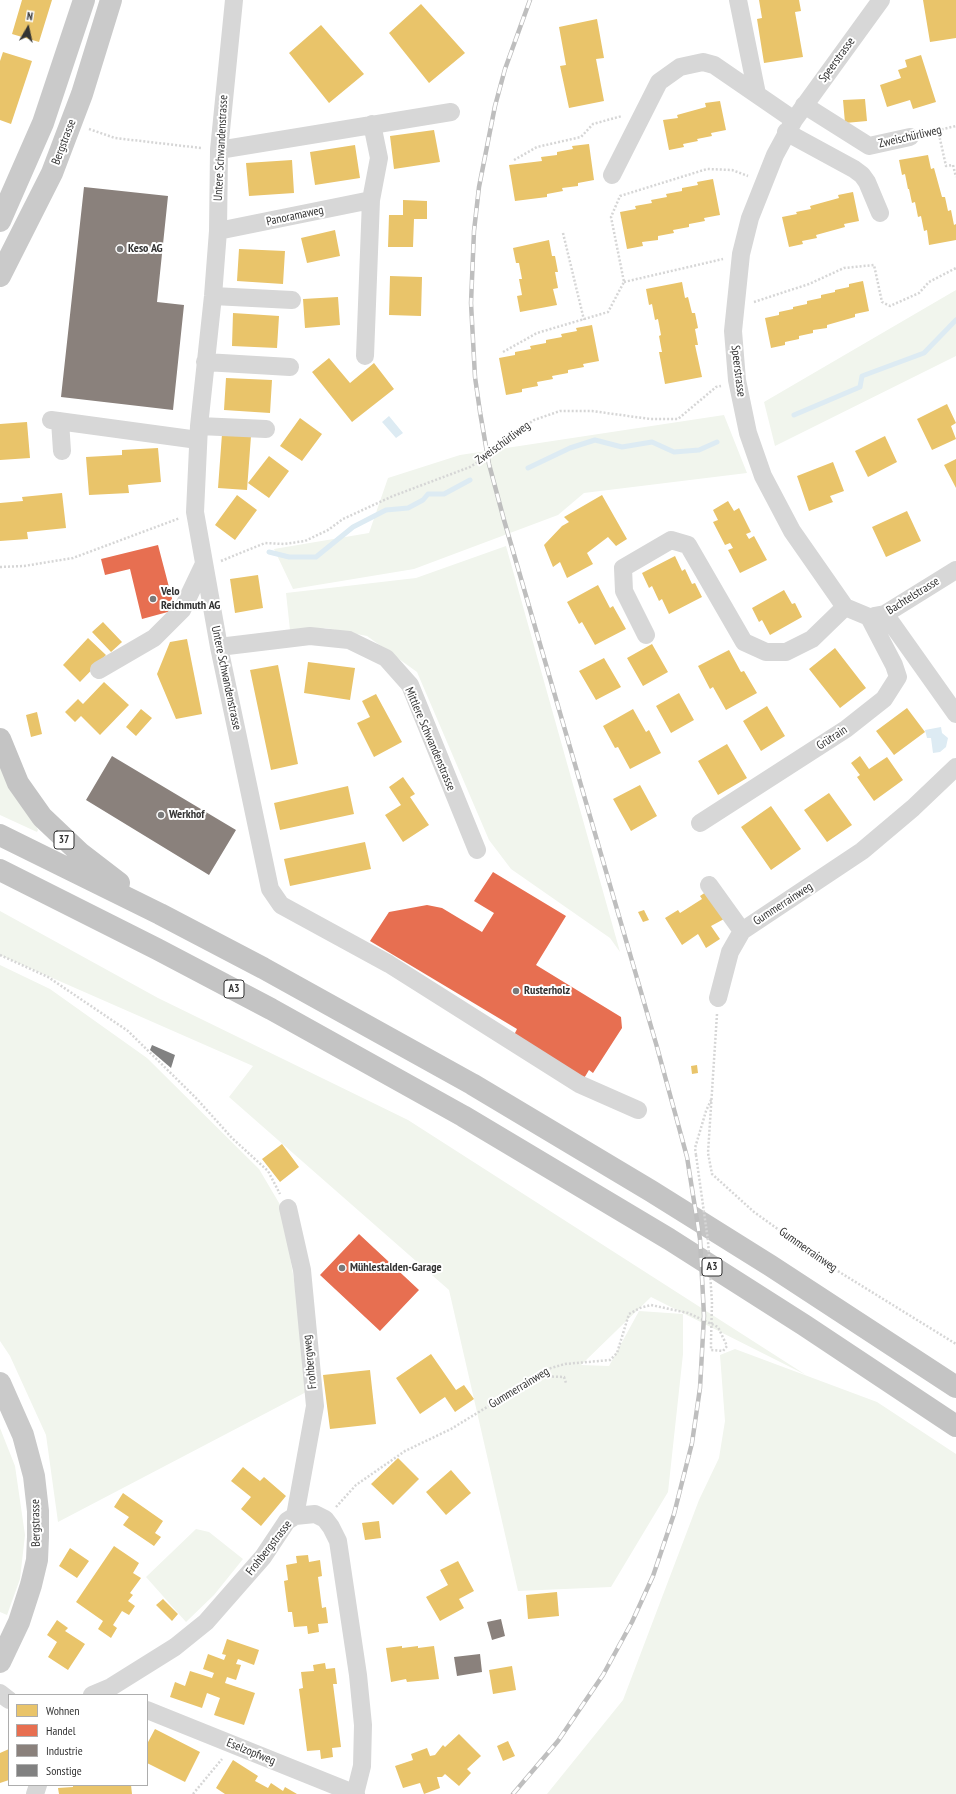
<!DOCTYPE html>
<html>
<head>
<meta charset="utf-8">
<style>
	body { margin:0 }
	#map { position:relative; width:956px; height:1794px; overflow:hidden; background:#fff; font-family:"PT Sans Narrow",sans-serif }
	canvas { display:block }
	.legend { position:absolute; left:8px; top:1694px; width:140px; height:92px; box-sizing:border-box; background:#fff; border:1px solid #adadad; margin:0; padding:5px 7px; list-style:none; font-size:12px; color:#333 }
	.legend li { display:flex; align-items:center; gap:8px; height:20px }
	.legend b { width:20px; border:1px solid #adadad }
	.north { position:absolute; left:8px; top:8px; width:40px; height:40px; -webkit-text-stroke:3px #fff; paint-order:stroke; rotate:9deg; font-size:11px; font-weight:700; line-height:16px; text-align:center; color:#333 }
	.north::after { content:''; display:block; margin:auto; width:14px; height:18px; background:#333; clip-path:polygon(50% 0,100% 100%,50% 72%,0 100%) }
</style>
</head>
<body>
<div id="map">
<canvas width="956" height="1794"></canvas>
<ul class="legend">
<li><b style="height:11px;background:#e9c46a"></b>Wohnen</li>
<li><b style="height:11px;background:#e76f51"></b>Handel</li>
<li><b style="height:11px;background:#8a817c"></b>Industrie</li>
<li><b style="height:11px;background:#818181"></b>Sonstige</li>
</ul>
<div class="north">N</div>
</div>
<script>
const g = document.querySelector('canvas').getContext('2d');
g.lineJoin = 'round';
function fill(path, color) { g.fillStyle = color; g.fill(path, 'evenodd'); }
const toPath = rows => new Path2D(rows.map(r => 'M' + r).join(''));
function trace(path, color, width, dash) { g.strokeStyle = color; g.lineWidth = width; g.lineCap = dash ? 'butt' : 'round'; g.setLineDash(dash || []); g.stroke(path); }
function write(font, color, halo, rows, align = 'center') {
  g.font = font + ' "PT Sans Narrow",sans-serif'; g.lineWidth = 4; g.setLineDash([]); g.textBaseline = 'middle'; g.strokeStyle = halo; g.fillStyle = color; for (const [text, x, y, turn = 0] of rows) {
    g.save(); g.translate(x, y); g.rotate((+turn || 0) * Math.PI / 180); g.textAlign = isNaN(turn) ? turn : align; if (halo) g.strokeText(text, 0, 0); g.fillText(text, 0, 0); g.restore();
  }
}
fill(toPath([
	[956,290,956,356,775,446,764,402],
	[724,415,747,473,584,493,558,515,414,569,293,589,274,549,369,533,388,478,460,455],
	[506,546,620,952,610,938,511,869,489,840,417,672,367,636,326,628,290,630,286,593,416,578],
	[0,759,36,825,38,830,37,832,0,815],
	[0,911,158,998,408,1120,806,1375,651,1297,581,1365,609,1366,639,1311,683,1314,683,1354,668,1492,611,1587,518,1591,449,1290,229,1097,253,1066,0,955],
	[0,965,50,989,147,1058,259,1169,282,1208,312,1389,58,1522,46,1435,10,1356,0,1341],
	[735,1349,877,1402,956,1454,956,1794,547,1794,623,1700,699,1500,719,1458,725,1421,720,1355],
	[0,1428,15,1466,25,1535,20,1579,7,1615,0,1612],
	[196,1529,209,1532,243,1559,214,1595,186,1622,146,1577]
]), '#f1f5ed');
fill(toPath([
	[389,416,403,433,396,438,382,422],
	[941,727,942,733,948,738,946,747,940,752,933,753,931,738,927,738,925,730]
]), '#ddebf3');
fill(toPath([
	[22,0,52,0,39,42,12,34],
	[759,0,799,0,801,11,795,12,803,57,764,63,757,19,762,18],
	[923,0,956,0,956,38,930,42],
	[421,4,465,53,429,83,389,33],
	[597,19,604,58,596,59,604,101,569,108,560,66,566,65,559,27],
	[321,25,364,74,329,103,289,53],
	[3,52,32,61,11,124,0,120,0,61],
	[921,55,936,102,913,109,910,100,887,107,880,85,901,78,898,70,907,67,905,60],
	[865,99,867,121,845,123,843,100],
	[720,101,726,130,711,133,712,136,697,139,698,141,683,144,684,147,669,150,663,120,678,118,677,115,706,107,705,103],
	[434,130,440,162,394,169,390,136],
	[589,144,594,180,578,183,578,186,562,188,563,191,547,194,547,197,515,201,509,165,542,161,541,157,557,155,557,152,573,149,572,146],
	[355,145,360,178,315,185,310,152],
	[928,155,931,169,934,168,942,197,945,197,948,211,951,210,954,225,956,224,956,240,929,245,927,230,924,231,921,216,918,217,915,202,912,203,909,189,908,189,905,174,902,175,899,160],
	[292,160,294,193,249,196,246,163],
	[713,179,720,215,704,218,705,221,689,224,689,227,673,230,674,233,658,236,658,240,642,242,643,246,627,249,620,212,636,209,635,206,652,203,651,200,667,197,666,194,682,191,682,188,698,185,697,182],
	[853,192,859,221,844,224,845,227,816,235,817,238,802,241,803,244,789,247,782,217,797,214,796,212,811,209,810,206,839,198,838,195],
	[403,200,427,201,427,219,414,219,413,247,388,247,389,215,403,215],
	[335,230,340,256,307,263,301,238],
	[549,240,552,256,555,256,558,272,555,272,558,288,553,289,557,305,520,312,517,296,522,295,519,279,522,279,519,263,516,263,513,248],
	[239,249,285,251,283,284,237,281],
	[390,276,422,277,421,316,389,315],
	[863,281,869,311,855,314,855,317,827,325,827,328,813,330,813,333,799,336,799,339,785,342,785,345,771,348,765,318,779,315,779,312,793,309,793,307,807,304,807,301,821,298,821,295,835,292,835,290,849,287,849,284],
	[682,282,685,298,688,297,692,313,695,313,698,328,695,329,698,345,695,345,702,377,665,384,659,352,662,352,659,336,661,335,658,319,655,320,652,304,649,305,646,289],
	[338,297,340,325,305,328,303,299],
	[233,313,279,316,277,348,232,346],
	[592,325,599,361,583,364,584,367,568,370,568,373,552,376,553,379,537,382,538,386,522,389,522,392,506,395,499,358,515,355,515,352,531,349,530,346,546,343,546,340,562,337,561,334,577,331,576,328],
	[329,358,350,383,374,363,394,389,352,422,312,372],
	[226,378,272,380,270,413,224,410],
	[947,404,956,423,951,426,956,439,932,450,917,419],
	[300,418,322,434,302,461,280,446],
	[27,422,30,458,0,460,0,424],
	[222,434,251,436,247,490,218,488],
	[885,436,897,462,868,477,855,451],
	[158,448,161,482,128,485,129,493,89,495,86,457,122,455,122,450],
	[269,456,289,471,269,498,248,483],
	[956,459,956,488,944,465],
	[833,462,844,491,830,496,833,502,809,511,797,476],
	[62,493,66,528,27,532,28,539,0,541,0,503,23,501,22,497],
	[237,495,257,510,235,540,215,525],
	[602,495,627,539,616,546,608,537,587,553,593,564,567,578,560,562,553,567,544,545,562,526,569,522,564,517],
	[728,501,734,511,739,508,751,532,746,534,749,539,754,536,767,560,740,573,728,550,733,548,730,543,725,545,713,522,718,520,713,510],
	[907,511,921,541,886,557,872,527],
	[675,556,682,571,685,569,692,584,695,583,702,597,669,614,662,599,659,601,652,586,649,588,642,573],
	[258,575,263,608,235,613,230,579],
	[598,585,610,608,613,606,626,629,595,645,582,622,579,624,567,602],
	[784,590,792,604,795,603,802,617,770,635,762,620,759,622,752,608],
	[103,622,122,642,111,652,92,632],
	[88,638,106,655,80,682,63,665],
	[187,639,202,714,176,719,157,674,170,642],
	[652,644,668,672,643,686,627,658],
	[835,648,866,688,840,708,809,669],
	[729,650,741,672,744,671,757,693,726,710,713,687,710,689,698,666],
	[604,658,621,687,596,700,579,671],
	[308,662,355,668,350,700,304,693],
	[278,665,298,764,271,770,250,670],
	[104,682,129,705,100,735,81,716,75,722,65,712,78,699,83,704],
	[679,693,694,720,671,733,656,706],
	[376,694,402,742,374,757,357,723,370,717,362,701],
	[767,706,785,736,761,751,743,721],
	[907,708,925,732,894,755,876,731],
	[141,709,152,718,136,736,126,727],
	[633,709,646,732,649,730,661,753,630,769,618,747,615,748,603,726],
	[37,712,42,734,31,737,26,715],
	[727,744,747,778,718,795,698,761],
	[860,756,869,769,887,757,903,780,874,801,857,777,860,775,851,763],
	[403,777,415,794,410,797,429,825,403,842,385,815,401,805,389,787],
	[640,785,657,816,631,831,613,799],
	[348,786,354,814,280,830,274,803],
	[829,793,852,825,827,842,804,810],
	[771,806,801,849,771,870,741,827],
	[365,842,371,869,290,886,284,859],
	[706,892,724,919,711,926,720,939,706,948,698,934,682,945,665,918,678,910,680,913,702,899,700,896],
	[644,910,649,920,643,922,638,912],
	[697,1065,698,1073,692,1074,691,1066],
	[282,1144,299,1167,280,1182,262,1159],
	[431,1354,456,1390,464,1385,474,1399,455,1412,445,1397,420,1414,396,1378],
	[370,1370,376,1424,330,1429,323,1375],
	[398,1458,419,1479,393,1505,371,1484],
	[243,1467,260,1481,264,1477,286,1496,261,1526,241,1509,251,1497,231,1481],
	[451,1470,471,1493,446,1515,426,1492],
	[123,1493,163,1521,155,1533,161,1537,154,1546,123,1525,129,1517,114,1507],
	[379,1521,381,1538,365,1540,362,1523],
	[114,1546,139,1563,133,1573,141,1578,130,1593,133,1595,128,1601,135,1606,129,1615,122,1611,113,1625,117,1628,111,1638,98,1629,103,1621,76,1602],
	[70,1548,89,1561,77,1578,59,1566],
	[308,1555,309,1562,320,1560,322,1576,318,1577,322,1608,326,1607,328,1623,318,1624,319,1632,308,1634,307,1626,294,1627,292,1612,288,1612,284,1581,288,1580,286,1565,297,1563,296,1556],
	[458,1561,474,1591,459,1599,464,1608,440,1621,426,1597,448,1585,440,1570],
	[557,1592,559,1616,528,1619,526,1595],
	[163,1599,178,1614,172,1621,156,1605],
	[57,1620,68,1628,65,1631,85,1644,68,1670,48,1657,57,1642,47,1635],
	[227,1639,259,1650,254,1665,238,1659,236,1664,241,1665,236,1680,227,1677,225,1683,255,1693,244,1725,214,1715,220,1698,207,1693,202,1708,170,1697,175,1682,185,1686,190,1671,212,1678,214,1673,203,1669,208,1654,224,1660,226,1655,222,1654],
	[402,1646,402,1648,418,1646,418,1648,434,1646,439,1679,407,1682,406,1679,391,1682,386,1648],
	[325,1663,326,1669,335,1668,337,1684,333,1684,341,1747,332,1748,333,1757,321,1759,320,1750,307,1751,299,1689,303,1688,301,1672,314,1671,313,1665],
	[512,1666,516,1690,493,1694,489,1670],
	[155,1729,200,1752,185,1782,147,1763,147,1744],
	[459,1734,481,1756,467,1769,471,1773,459,1786,445,1774,442,1777,437,1777,440,1788,424,1794,420,1783,403,1788,395,1766,413,1760,411,1754,427,1748,430,1756,435,1755,443,1745,445,1747],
	[508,1741,515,1756,503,1761,497,1746],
	[9,1749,9,1780,0,1783,0,1753],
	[233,1760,258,1776,255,1781,268,1788,271,1783,283,1791,285,1787,297,1794,225,1794,216,1788],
	[73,1785,131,1785,132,1794,59,1794,58,1788,73,1787]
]), '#e9c46a');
fill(toPath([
	[158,545,175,610,142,619,130,569,105,575,101,559],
	[493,872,566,916,536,965,621,1017,622,1028,593,1073,589,1070,583,1080,513,1037,517,1029,370,941,389,912,427,905,442,908,482,932,494,913,474,901],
	[359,1234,419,1290,380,1331,320,1275]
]), '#e76f51');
fill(toPath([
	[84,187,168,196,157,302,184,305,173,410,61,397],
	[112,756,236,830,209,875,86,800],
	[501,1619,505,1636,492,1640,487,1622],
	[480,1654,482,1672,457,1676,454,1657]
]), '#8a817c');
trace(toPath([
	[794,415,860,387,862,376,924,353,956,320],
	[528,468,570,448,595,440,622,447,652,442,674,452,699,450,717,442],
	[269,552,289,557,316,557,353,527,386,510,408,508,423,500,428,494,444,494,470,480]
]), '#ddebf3', 5);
fill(toPath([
	[152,1045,175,1055,171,1068,150,1050]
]), '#818181');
trace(toPath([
	[89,129,115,138,201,148],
	[938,130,946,166,953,165,956,177],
	[926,133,956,126],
	[514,160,537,147,581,137,593,124,622,116],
	[563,233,584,320],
	[624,282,723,259],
	[754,302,809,284,844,268,874,265,882,302,890,306,919,293,929,282,956,268],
	[503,352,537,333,608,312,624,282,611,217,620,196,707,169,732,170,748,176],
	[221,561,265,543,284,544,305,541,328,530,343,519,393,496,470,467,498,449,514,434,534,420,560,411,592,411,650,419,678,419,716,387,721,386],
	[0,567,24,566,73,558,180,518],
	[0,955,48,977,128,1031,196,1098,232,1138,268,1171,280,1194],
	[717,1014,708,1153,712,1174,754,1212,828,1265,956,1344],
	[696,1155,695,1148,706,1111,711,1100],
	[536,1376,564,1377,566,1383],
	[336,1507,356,1485,405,1451,451,1429,551,1368,565,1364,610,1360,617,1353,629,1314,640,1308,651,1305,688,1313,718,1327,727,1346,723,1351,711,1350,711,1341],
	[193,1794,222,1759]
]), '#d6d6d6', 2.5, [2, 2]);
trace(toPath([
	[234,0,219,150,218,231,213,296,199,426,195,512,219,647,270,889,281,905,389,964,579,1084,638,1110],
	[738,0,757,94],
	[804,105,869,146,910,137],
	[786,132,854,169,862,175,867,182,880,213],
	[219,150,451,112],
	[612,175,659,82,680,67,703,62,714,65,794,120],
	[371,200,379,158,372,124],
	[218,231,371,200,365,356],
	[213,296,292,300],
	[205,362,290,367],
	[51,420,198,440],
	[60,421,62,451],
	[199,426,266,429],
	[885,614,956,714],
	[874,616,885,614,956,570],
	[869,617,845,607,792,531,763,476,748,433,737,380,733,331,741,254,750,218,775,155,794,120,881,0],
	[646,635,624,591,623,568,671,540,688,545,744,642,766,652,786,652,812,639,845,607],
	[219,647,310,636,349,640,386,658,410,685,477,850],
	[99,670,154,638,182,610,203,566],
	[700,823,846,729,884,699,898,677,894,665,869,617],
	[709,885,742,931],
	[718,998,730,952,742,931,862,851,913,808,956,767],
	[288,1208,302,1270,315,1406,295,1516],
	[0,1693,9,1700],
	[92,1695,111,1687,175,1647,206,1622,263,1557,287,1521,295,1516,315,1514,325,1519,331,1527,338,1541,358,1675,363,1725,362,1766,355,1794],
	[147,1710,356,1794],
	[35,1794,38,1785]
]), '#d7d7d7', 18);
trace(toPath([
	[0,221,43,123,84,0],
	[0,276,52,173,82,94,111,0],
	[0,1383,23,1435,34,1476,38,1511,38,1537,37,1560,31,1585,19,1622,0,1662]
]), '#cacaca', 22);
trace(toPath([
	[0,739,18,783,42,817,80,853,119,883],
	[0,835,160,914,263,968,472,1084,651,1191,771,1266,956,1387],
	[0,870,157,949,271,1009,463,1116,669,1239,804,1325,956,1426]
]), '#c4c4c4', 22);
const rail = toPath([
	[513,1794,558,1741,603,1675,632,1622,653,1576,674,1514,692,1443,700,1388,704,1316,700,1239,687,1157,657,1047,504,520,489,464,480,412,475,377,471,303,474,231,479,187,495,106,505,69,530,0]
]);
trace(rail, '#bebebe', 4.5);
trace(rail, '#fff', 3, [9]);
trace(toPath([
	[696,1155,708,1241,712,1303,711,1341]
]), '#d6d6d6', 2.5, [2, 2]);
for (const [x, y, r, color] of [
	[120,249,4,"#7a7a7a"],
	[153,599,4,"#7a7a7a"],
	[161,815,4,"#7a7a7a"],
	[516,991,4,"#7a7a7a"],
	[342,1268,4,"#7a7a7a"]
]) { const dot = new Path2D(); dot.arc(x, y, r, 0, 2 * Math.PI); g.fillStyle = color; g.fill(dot); trace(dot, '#fff', 1.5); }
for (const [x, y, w] of [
	[64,840,20],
	[234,989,20],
	[712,1267,20]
]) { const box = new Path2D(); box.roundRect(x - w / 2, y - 9, w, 18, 3); g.fillStyle = '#fff'; g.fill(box); trace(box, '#333', 1); }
write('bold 11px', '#333', null, [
	["37",64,840],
	["A3",234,989],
	["A3",712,1267]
]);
write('12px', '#333', '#fff', [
	["Speerstrasse",837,60,-54],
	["Zweischürliweg",910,137,-13],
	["Bergstrasse",64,142,-69],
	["Untere Schwandenstrasse",221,148,-87],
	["Panoramaweg",295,216,-12],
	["Speerstrasse",738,371,83],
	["Zweischürliweg",503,443,-36],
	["Bachtelstrasse",913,596,-32],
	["Untere Schwandenstrasse",226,678,78],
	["Grütrain",832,738,-33],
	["Mittlere Schwandenstrasse",430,739,67],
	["Gummerrainweg",783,904,-33],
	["Gummerrainweg",808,1250,35],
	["Frohbergweg",310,1362,-96],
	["Gummerrainweg",519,1388,-31],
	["Bergstrasse",36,1523,-91],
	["Frohbergstrasse",269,1548,-52],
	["Eselzopfweg",251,1752,22]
]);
write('bold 12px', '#333', '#fff', [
	["Keso AG",128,249],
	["Velo",161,592],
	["Reichmuth AG",161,606],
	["Werkhof",169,815],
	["Rusterholz",524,991],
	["Mühlestalden-Garage",350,1268]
], 'left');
</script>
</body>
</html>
